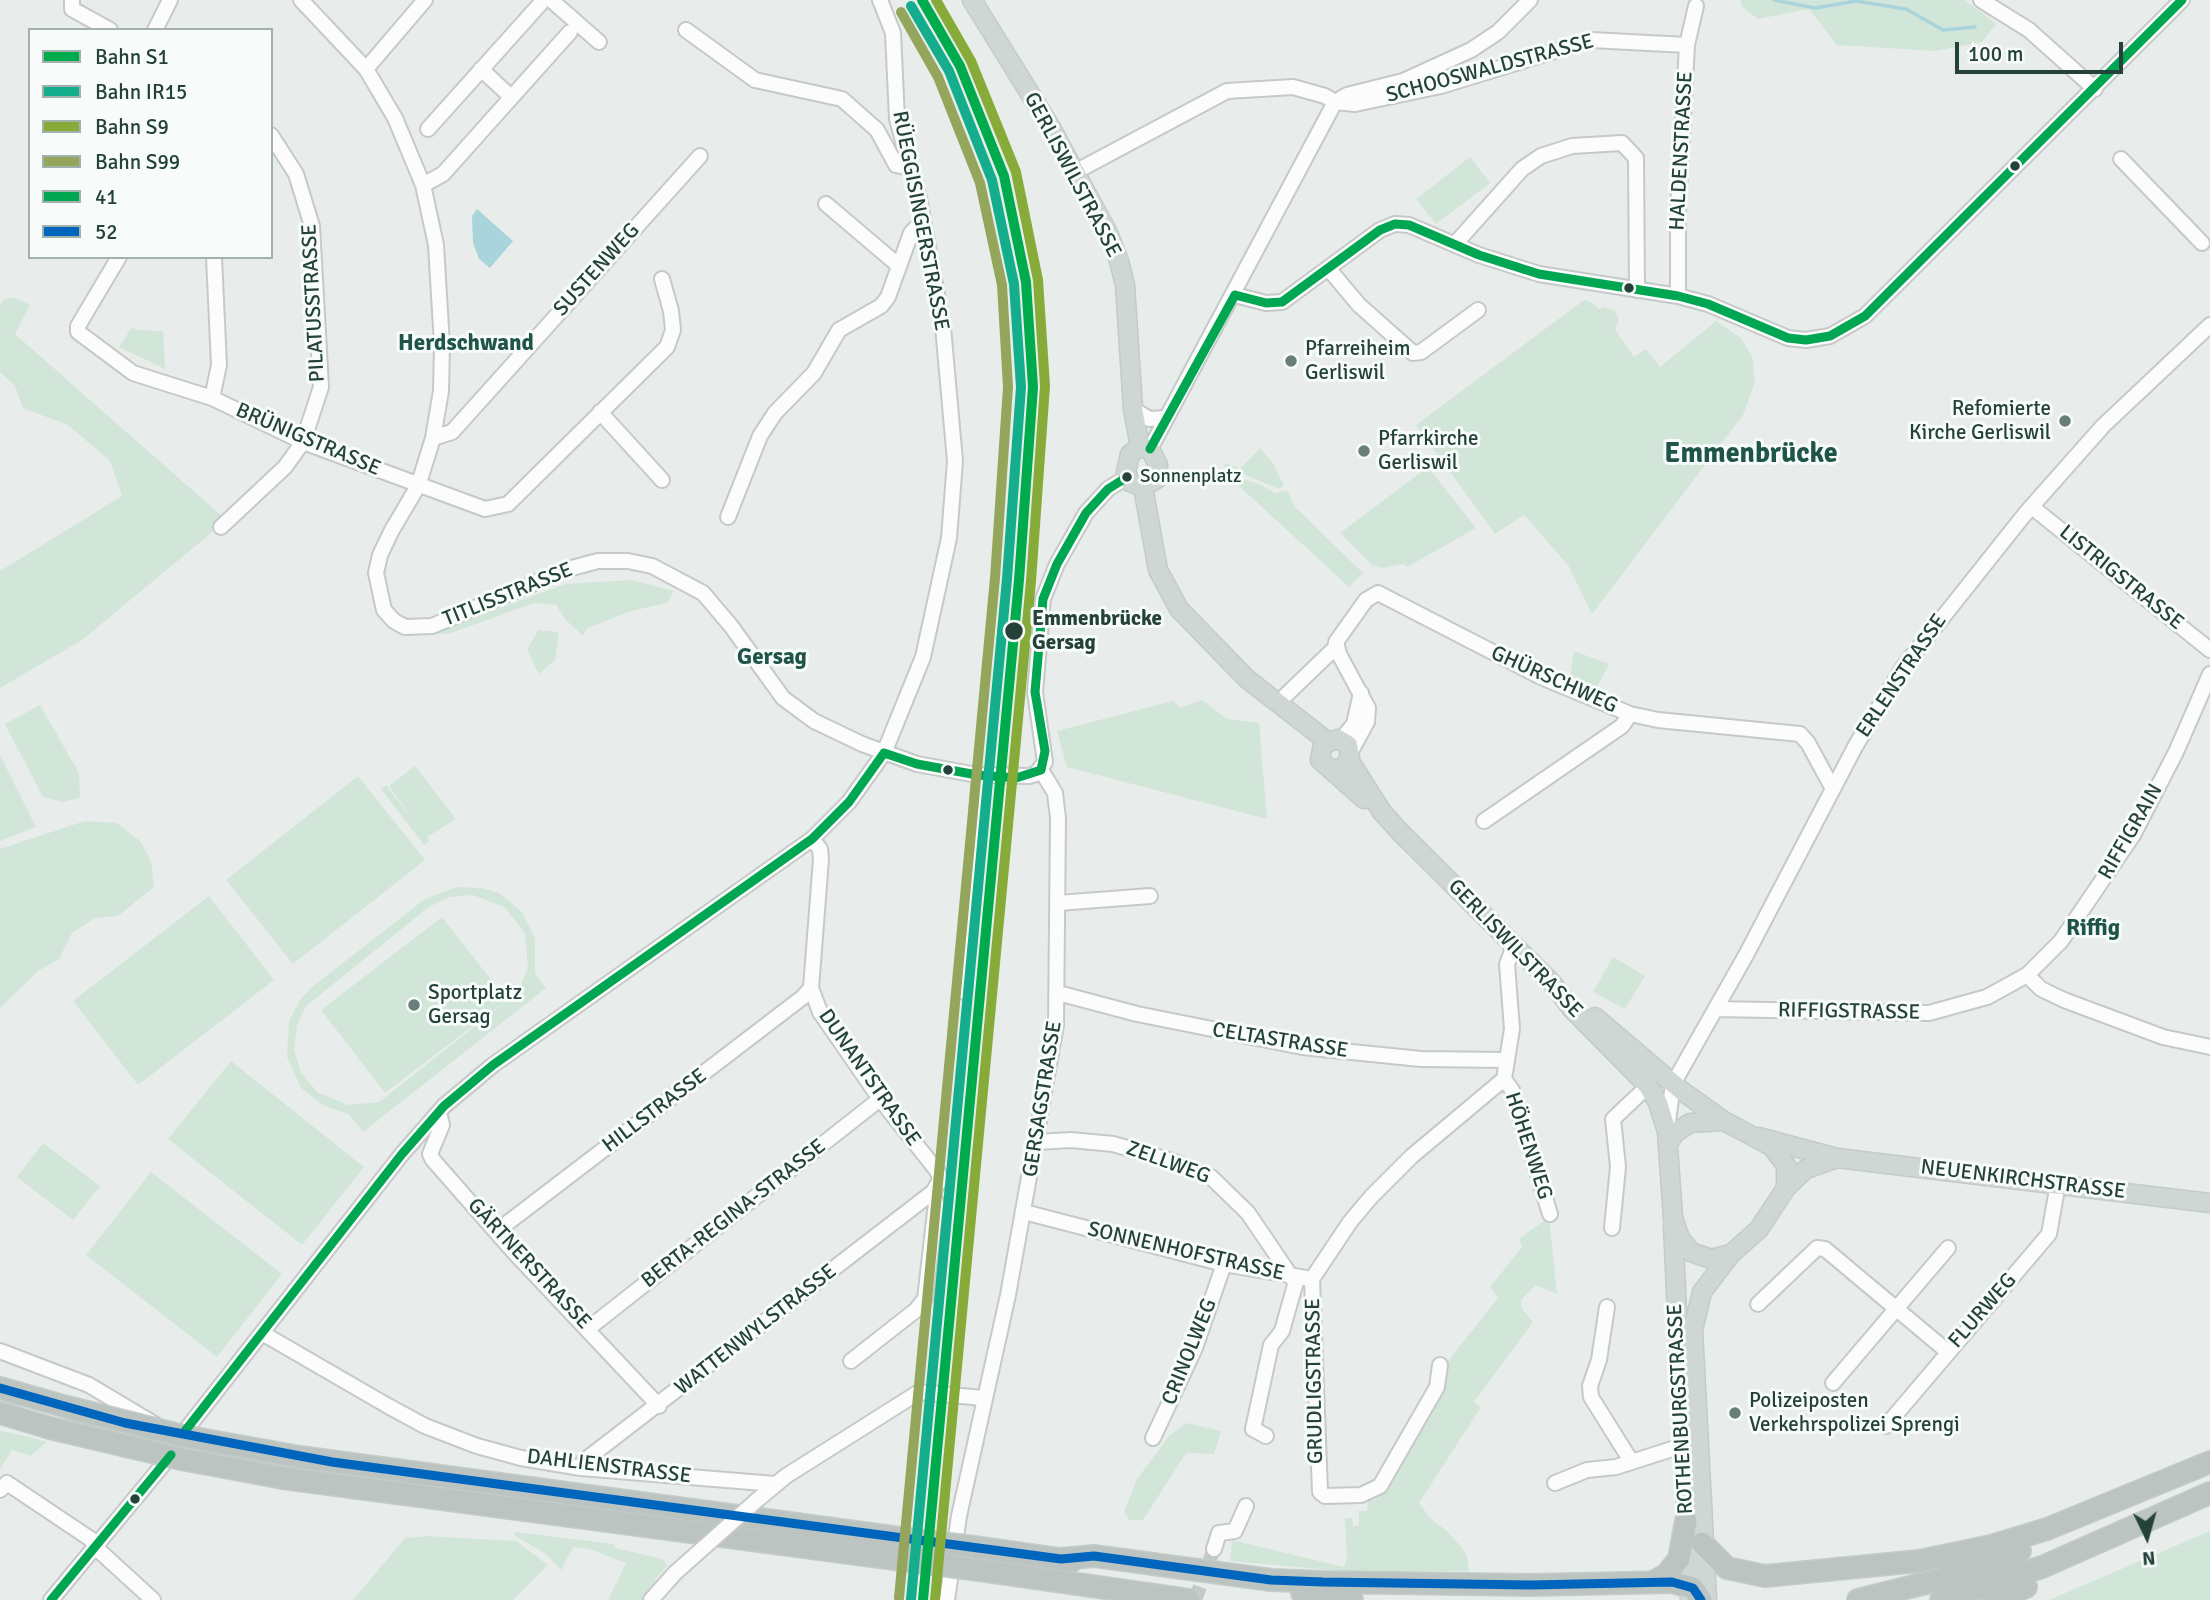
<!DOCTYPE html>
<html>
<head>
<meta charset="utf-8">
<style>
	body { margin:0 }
	#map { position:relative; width:2210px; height:1600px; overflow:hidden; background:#e8edeb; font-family:Signika,sans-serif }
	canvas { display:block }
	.legend { position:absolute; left:28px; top:28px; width:245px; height:231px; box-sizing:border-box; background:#f7fbf9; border:2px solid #a3b1ad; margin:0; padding:9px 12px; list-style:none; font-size:21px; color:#24423a }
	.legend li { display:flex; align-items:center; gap:14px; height:35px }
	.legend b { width:35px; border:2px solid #a3b1ad }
	.north { position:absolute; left:2112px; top:1502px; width:70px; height:70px; -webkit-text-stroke:5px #f7fbf9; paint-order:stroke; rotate:175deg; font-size:19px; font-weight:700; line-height:28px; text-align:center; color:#24423a }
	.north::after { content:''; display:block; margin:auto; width:24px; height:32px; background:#24423a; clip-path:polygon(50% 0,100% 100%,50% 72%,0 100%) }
	.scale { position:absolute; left:1955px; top:42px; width:168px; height:32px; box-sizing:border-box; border:4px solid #24423a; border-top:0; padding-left:9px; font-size:21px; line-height:24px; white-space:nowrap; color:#24423a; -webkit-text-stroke:5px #f7fbf9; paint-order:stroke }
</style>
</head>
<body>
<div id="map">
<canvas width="2210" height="1600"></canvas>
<ul class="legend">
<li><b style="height:9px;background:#00ab4d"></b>Bahn S1</li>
<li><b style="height:9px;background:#15ae8d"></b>Bahn IR15</li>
<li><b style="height:9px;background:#86ab38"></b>Bahn S9</li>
<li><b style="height:9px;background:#93a65b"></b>Bahn S99</li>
<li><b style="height:9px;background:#00a651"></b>41</li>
<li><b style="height:9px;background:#0065bd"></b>52</li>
</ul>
<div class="north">N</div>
<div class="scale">100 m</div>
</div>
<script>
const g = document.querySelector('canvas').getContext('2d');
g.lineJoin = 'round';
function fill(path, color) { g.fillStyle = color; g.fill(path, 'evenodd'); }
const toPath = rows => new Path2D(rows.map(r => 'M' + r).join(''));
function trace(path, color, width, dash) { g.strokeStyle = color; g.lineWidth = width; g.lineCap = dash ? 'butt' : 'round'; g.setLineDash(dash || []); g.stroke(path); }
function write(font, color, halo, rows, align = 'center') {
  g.font = font + ' Signika,sans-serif'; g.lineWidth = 6; g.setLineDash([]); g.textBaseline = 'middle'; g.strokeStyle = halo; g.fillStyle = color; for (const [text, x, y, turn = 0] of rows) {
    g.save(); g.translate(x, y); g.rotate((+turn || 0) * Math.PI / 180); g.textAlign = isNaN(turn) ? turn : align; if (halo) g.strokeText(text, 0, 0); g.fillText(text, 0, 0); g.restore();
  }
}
fill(toPath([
	[1741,0,1965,0,1996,24,1982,42,1935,51,1837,45,1809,9,1758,19,1742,7],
	[1470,157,1490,183,1436,224,1416,199],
	[14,297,30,305,15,334,224,518,210,534,82,640,0,688,0,571,122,496,110,461,68,425,23,408,15,386,0,372,0,306,3,300],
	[1584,300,1591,302,1599,309,1604,307,1615,311,1619,320,1615,329,1634,357,1646,349,1660,367,1716,321,1741,338,1752,357,1755,382,1743,415,1592,614,1568,565,1524,515,1495,534,1416,425],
	[132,327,137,330,163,331,165,369,119,347],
	[1260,448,1273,463,1284,486,1279,489,1224,466,1225,463,1240,469],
	[1428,467,1476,528,1407,567,1404,564,1381,568,1372,565,1340,533],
	[1223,472,1261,485,1275,493,1287,490,1294,506,1363,573,1349,587,1238,485,1224,481],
	[631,580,674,591,667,603,631,611,587,628,583,636,566,620,556,605,534,603,451,633,427,635,565,584],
	[538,630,559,632,555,660,539,674,527,650],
	[1574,651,1609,664,1597,687,1570,677],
	[1202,700,1227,719,1259,723,1267,819,1067,767,1057,731,1173,701,1180,708],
	[40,705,79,773,80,798,62,802,43,797,5,724],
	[0,755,36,827,0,841],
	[415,766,456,819,427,837,429,841,424,845,381,789,386,785,414,821,389,786],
	[358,776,425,860,293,964,226,880],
	[85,821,117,823,140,841,151,861,154,887,118,916,95,918,72,933,59,959,38,971,0,1008,0,849],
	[457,887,483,888,499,893,522,912,535,939,535,973,546,988,363,1132,349,1114,324,1106,301,1088,287,1057,289,1021,300,1000,312,987,425,899],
	[473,895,504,907,525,933,528,968,517,993,379,1102,348,1105,317,1092,301,1072,294,1051,297,1025,306,1006,429,907,450,897],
	[209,896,274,980,138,1085,73,1001],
	[442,917,507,1000,385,1093,321,1010],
	[1613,957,1645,976,1625,1009,1593,992],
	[231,1061,364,1167,302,1245,168,1139],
	[43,1143,100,1186,73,1220,17,1177],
	[151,1172,282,1274,217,1357,86,1255],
	[1549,1217,1557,1294,1536,1285,1521,1300,1522,1309,1533,1322,1474,1402,1481,1407,1419,1503,1431,1519,1447,1531,1461,1547,1467,1555,1469,1571,1340,1571,1230,1561,1232,1540,1344,1567,1347,1557,1345,1518,1352,1518,1353,1526,1359,1526,1359,1511,1367,1511,1368,1500,1375,1500,1390,1476,1444,1366,1498,1298,1490,1287,1522,1247,1519,1239],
	[1186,1423,1221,1431,1214,1454,1186,1453,1143,1520,1129,1520,1124,1512,1137,1479,1169,1436],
	[0,1431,30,1437,47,1442,30,1456,12,1450,0,1469],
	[2210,1531,2210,1600,2049,1600],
	[515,1532,614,1544,615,1548,663,1559,667,1566,656,1578,647,1600,608,1600,626,1563,589,1549,573,1547,561,1570,546,1554,515,1536],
	[427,1536,516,1541,548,1565,513,1600,353,1600,405,1538]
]), '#d1e6d8');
fill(toPath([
	[477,209,513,241,490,268,479,259,473,243,472,216]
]), '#a9d4db');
trace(toPath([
	[1774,0,1815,8,1856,1,1906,9,1943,30,1975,27]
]), '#a9d4db', 3.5);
trace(toPath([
	[1195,1600,1214,1549]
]), '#c1cbc8', 14, [14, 7]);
const minor = toPath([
	[72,0,72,9,110,30],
	[301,0,366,69,395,118,423,185,436,245,442,345,441,391,433,438,418,486,392,530,380,555,376,573,384,610,394,621,405,627,432,626,568,569,598,561,628,561,652,566,703,593,731,626,783,698,814,721,862,744,917,764,977,775,1029,776,1036,774,1045,762,1035,692,1043,599,1057,564,1086,513,1108,489,1127,477],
	[551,0,599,42],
	[1981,0,2029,30,2095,89],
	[155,30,170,0],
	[686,30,755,80,842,99,877,130,896,165,910,168],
	[366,69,425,0],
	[481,69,511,97],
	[428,129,541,3],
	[2121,159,2202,243],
	[1075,172,1227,91,1293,87,1325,96,1335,102,1355,104,1441,86,1591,40,1687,45],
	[423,185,443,174,570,32],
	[826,204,899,266],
	[1455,244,1522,169,1541,156,1572,146,1622,143,1636,158,1637,290],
	[119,257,78,326,78,332,133,373,212,398],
	[214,257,219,365,212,398,303,442,485,509,508,504,667,347,673,330,671,311,662,279],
	[1328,268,1359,305,1413,353,1421,352,1478,310],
	[1235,295,1266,303,1282,302,1380,230,1395,224,1409,225,1479,255,1539,274,1678,296,1708,304,1788,338,1806,340,1830,336,1865,316,2182,0],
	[1678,296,1678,212,1687,45,1696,6],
	[1133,409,1149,419,1165,418],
	[600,412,662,480],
	[433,438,452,432,700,156],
	[1150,449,1335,102,1347,95,1403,81,1471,50,1498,32,1530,0],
	[2032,507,2210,650],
	[728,517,760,436,775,413,814,373,839,330,881,306,888,297,911,233,923,220],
	[221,527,285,467,303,442,321,387,312,226,296,174,271,135],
	[1286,695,1336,647],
	[1341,740,1354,724,1361,693],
	[1350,753,1367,722,1368,708,1339,654,1336,642,1366,600,1378,593,1541,677,1630,714,1658,720,1800,734,1808,743,1833,789],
	[1484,821,1622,726,1630,714],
	[812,839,820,849,821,859,811,988,820,1012,880,1099,938,1172,940,1180,933,1192,936,1203,925,1299,916,1310,851,1361],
	[1058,903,1150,896],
	[2027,975,2041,989,2064,1000,2163,1037,2210,1047],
	[964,992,980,775],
	[1058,993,1137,1014,1302,1047,1421,1059,1506,1060],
	[1715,1009,1929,1013,1987,997,2027,975,2061,941,2133,835,2176,752,2210,674],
	[1504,1079,1512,1090,1550,1214],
	[439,1112,442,1125,430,1154,433,1160,512,1250,659,1406],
	[1667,1129,1673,1084,1746,955,1856,745,1904,666,2025,514,2103,426,2210,325],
	[1037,1142,1071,1140,1113,1144,1172,1161,1211,1177,1248,1213,1292,1278],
	[1024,1212,1224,1264,1312,1279,1350,1222,1371,1197,1412,1156,1504,1079,1512,1029,1507,964,1514,946],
	[1612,1228,1618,1167,1613,1119,1648,1086],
	[497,1231,803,997,811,988],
	[1312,1279,1320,1492,1325,1496,1361,1495,1380,1486,1437,1387,1440,1365],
	[1758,1304,1817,1248,1825,1249,1948,1352],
	[1607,1307,1599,1360,1590,1386,1591,1397,1631,1461],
	[589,1328,880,1099],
	[262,1333,388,1406,425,1426,477,1446,521,1458,581,1468,775,1484],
	[0,1351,89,1385,156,1425],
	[1833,1383,1948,1248],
	[1886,1426,2049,1234,2058,1184],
	[185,1431,402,1154,444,1106,493,1065,812,839,849,802,884,753,923,657,949,538,955,461,943,327,919,198,897,119,893,33,880,0],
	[1266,1436,1253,1429,1271,1345,1282,1331,1297,1278],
	[1153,1438,1195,1348,1224,1264],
	[581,1468,584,1461,933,1192],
	[1555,1483,1587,1470,1616,1467,1672,1449,1691,1447],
	[0,1490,7,1483,92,1540,94,1546,153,1600],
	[756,1501,786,1476,919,1392,983,1398],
	[1214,1549,1219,1533,1235,1531,1246,1506],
	[51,1600,171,1455],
	[651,1600,675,1573],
	[947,1600,959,1516,1008,1295,1056,1025,1058,818,1055,793,1041,770]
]);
const major = toPath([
	[972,0,1050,126,1108,233,1119,261,1125,285,1133,409,1140,447],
	[1140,447,1150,449,1158,465,1157,479,1143,487,1130,482,1126,472,1130,454,1140,447],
	[1143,487,1158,570,1179,609,1247,679,1327,741],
	[1349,760,1382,812,1400,832,1553,984,1571,1008,1648,1086,1658,1103,1667,1132,1673,1218,1680,1238,1691,1252,1711,1259,1731,1254,1759,1229,1786,1188,1806,1169,1837,1158],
	[1331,770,1344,767,1350,757,1348,745,1338,739,1323,744,1320,760,1364,799],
	[1595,1017,1682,1091,1724,1121,1771,1146,1786,1165,1786,1188],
	[1758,1137,1837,1158,2210,1203],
	[1668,1143,1675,1133,1690,1123,1724,1121],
	[1673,1225,1690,1599],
	[1707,1600,1693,1330,1702,1292,1731,1254]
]);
const highway = toPath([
	[0,1388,67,1407],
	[0,1413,50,1428],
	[300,1457,900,1538],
	[283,1478,895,1559],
	[1702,1543,1727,1568,1765,1576,1919,1561,1991,1546,2047,1529,2210,1462],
	[974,1547,1072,1561],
	[1061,1559,1094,1556,1271,1580,1323,1582,1531,1585,1672,1582,1693,1588,1701,1600],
	[972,1569,1189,1600],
	[1653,1582,1666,1575,1679,1559,1686,1521],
	[1302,1593,1352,1600],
	[1858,1600,1942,1579,2020,1551],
	[1941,1600,2042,1567,2210,1493],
	[1992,1600,2026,1587]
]);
trace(minor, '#c5cac8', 18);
trace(major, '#c3ccc9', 21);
trace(highway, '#c3ccc9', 24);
trace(minor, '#fcfcfc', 14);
trace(major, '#cfd7d5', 18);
trace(highway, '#bcc4c2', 21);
const minorBridge = toPath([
	[675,1573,756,1501]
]);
const highwayBridge = toPath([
	[67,1407,183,1436,300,1457],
	[50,1428,181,1459,283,1478],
	[900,1538,974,1547],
	[895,1559,972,1569]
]);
trace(minorBridge, '#c5cac8', 18, []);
trace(highwayBridge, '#c3ccc9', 24, []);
trace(minorBridge, '#fcfcfc', 14);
trace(highwayBridge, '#bcc4c2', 21);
trace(toPath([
	[1235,295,1266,303,1282,302,1380,230,1395,224,1409,225,1479,255,1539,274,1678,296,1708,304,1788,338,1806,340,1830,336,1865,316,2182,0],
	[1150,449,1235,295],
	[884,753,917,764,977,775,1016,778,1041,770,1045,751,1035,692,1043,599,1057,564,1086,513,1108,489,1127,477],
	[185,1431,402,1154,444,1106,493,1065,812,839,849,802,884,753],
	[51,1600,171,1455]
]), '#00a651', 9);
trace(toPath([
	[0,1388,125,1423,332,1462,1061,1559,1094,1556,1271,1580,1323,1582,1531,1585,1672,1582,1693,1588,1701,1600]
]), '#0065bd', 9);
trace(toPath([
	[922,0,960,66,1004,176,1026,282,1033,387,1019,580,923,1600]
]), '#00ab4d', 10);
trace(toPath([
	[911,1599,1007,579,1021,387,1014,284,992,180,949,71,911,6]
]), '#15ae8d', 10);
trace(toPath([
	[935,1600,1031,581,1045,386,1038,280,1016,172,971,61,936,0]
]), '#86ab38', 10);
trace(toPath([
	[899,1598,995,578,1008,387,1002,285,980,183,938,77,901,12]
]), '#93a65b', 10);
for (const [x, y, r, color] of [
	[2015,166,6,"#24423a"],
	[1629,288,6,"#24423a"],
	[1291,361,7,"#697e78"],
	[2065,421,7,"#697e78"],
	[1364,451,7,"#697e78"],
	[1127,477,6,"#24423a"],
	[1014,631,10,"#24423a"],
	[948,770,6,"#24423a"],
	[414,1005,7,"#697e78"],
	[1735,1413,7,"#697e78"],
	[135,1499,6,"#24423a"]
]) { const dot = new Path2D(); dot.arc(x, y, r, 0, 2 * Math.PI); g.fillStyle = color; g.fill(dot); trace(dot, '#f7fbf9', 2.5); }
write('19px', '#24423a', '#f7fbf9', [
	["Sonnenplatz",1140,477]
], 'left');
write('21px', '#24423a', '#f7fbf9', [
	["SCHOOSWALDSTRASSE",1490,69,-15],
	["HALDENSTRASSE",1682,151,-87],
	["GERLISWILSTRASSE",1072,175,62],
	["RÜEGGISINGERSTRASSE",920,221,79],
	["SUSTENWEG",597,270,-48],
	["PILATUSSTRASSE",314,303,-93],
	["BRÜNIGSTRASSE",308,440,23],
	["LISTRIGSTRASSE",2121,578,39],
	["TITLISSTRASSE",508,595,-22],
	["ERLENSTRASSE",1902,676,-56],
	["GHÜRSCHWEG",1554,680,24],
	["RIFFIGRAIN",2131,832,-60],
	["GERLISWILSTRASSE",1515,949,46],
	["RIFFIGSTRASSE",1849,1012,1],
	["CELTASTRASSE",1280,1041,9],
	["DUNANTSTRASSE",869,1078,55],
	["GERSAGSTRASSE",1043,1099,-81],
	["HILLSTRASSE",655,1111,-37],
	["HÖHENWEG",1528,1146,72],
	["ZELLWEG",1168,1163,20],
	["NEUENKIRCHSTRASSE",2023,1180,7],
	["BERTA-REGINA-STRASSE",734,1214,-38],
	["SONNENHOFSTRASSE",1186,1252,13],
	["GÄRTNERSTRASSE",529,1264,47],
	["FLURWEG",1983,1311,-49],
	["WATTENWYLSTRASSE",756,1330,-38],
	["CRINOLWEG",1190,1352,-68],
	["GRUDLIGSTRASSE",1315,1381,-91],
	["ROTHENBURGSTRASSE",1681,1409,-93],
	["DAHLIENSTRASSE",609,1467,7]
]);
write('21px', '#24423a', '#f7fbf9', [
	["Pfarreiheim",1305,349],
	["Gerliswil",1305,373],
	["Refomierte",2051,409,"right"],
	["Kirche Gerliswil",2051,433,"right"],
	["Pfarrkirche",1378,439],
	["Gerliswil",1378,463],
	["Sportplatz",428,993],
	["Gersag",428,1017],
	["Polizeiposten",1749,1401],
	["Verkehrspolizei Sprengi",1749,1425]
], 'left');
write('bold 21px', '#24423a', '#f7fbf9', [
	["Emmenbrücke",1032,619],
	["Gersag",1032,643]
], 'left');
write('bold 23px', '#1f5548', '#f7fbf9', [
	["Herdschwand",466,344],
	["Gersag",772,658],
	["Riffig",2093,929]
]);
write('bold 28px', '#1f5548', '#f7fbf9', [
	["Emmenbrücke",1751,455]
]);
</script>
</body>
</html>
